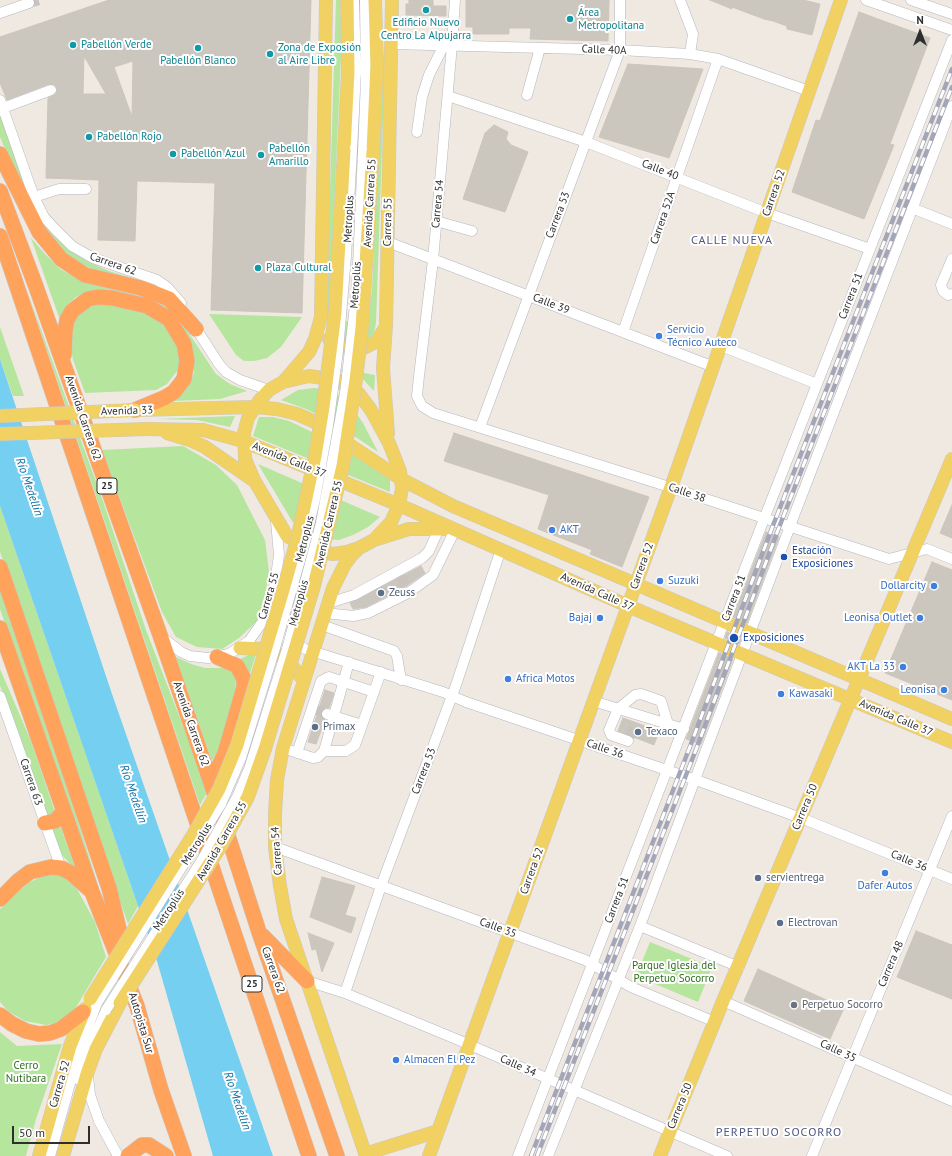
<!DOCTYPE html>
<html>
<head>
<meta charset="utf-8">
<style>
	body { margin:0 }
	#map { position:relative; width:952px; height:1156px; overflow:hidden; background:#efe9e1; font-family:"PT Sans",sans-serif }
	canvas { display:block }
	.north { position:absolute; left:900px; top:12px; width:40px; height:40px; -webkit-text-stroke:3px #fff; paint-order:stroke; rotate:0deg; font-size:11px; font-weight:700; line-height:16px; text-align:center; color:#2e2e2e }
	.north::after { content:''; display:block; margin:auto; width:14px; height:18px; background:#2e2e2e; clip-path:polygon(50% 0,100% 100%,50% 72%,0 100%) }
	.scale { position:absolute; left:12px; top:1126px; width:78px; height:18px; box-sizing:border-box; border:2px solid #2e2e2e; border-top:0; padding-left:5px; font-size:12px; line-height:14px; white-space:nowrap; color:#2e2e2e; -webkit-text-stroke:3px #fff; paint-order:stroke }
</style>
</head>
<body>
<div id="map">
<canvas width="952" height="1156"></canvas>
<div class="north">N</div>
<div class="scale">50 m</div>
</div>
<script>
const g = document.querySelector('canvas').getContext('2d');
g.lineJoin = 'round';
function fill(path, color) { g.fillStyle = color; g.fill(path, 'evenodd'); }
const toPath = rows => new Path2D(rows.map(r => 'M' + r).join(''));
function trace(path, color, width, dash) { g.strokeStyle = color; g.lineWidth = width; g.lineCap = dash ? 'butt' : 'round'; g.setLineDash(dash || []); g.stroke(path); }
function write(font, color, halo, rows, align = 'center') {
  g.font = font + ' "PT Sans",sans-serif'; g.lineWidth = 4; g.setLineDash([]); g.textBaseline = 'middle'; g.strokeStyle = halo; g.fillStyle = color; for (const [text, x, y, turn = 0] of rows) {
    g.save(); g.translate(x, y); g.rotate((+turn || 0) * Math.PI / 180); g.textAlign = isNaN(turn) ? turn : align; if (halo) g.strokeText(text, 0, 0); g.fillText(text, 0, 0); g.restore();
  }
}
fill(toPath([
	[336,0,340,0,342,34,329,319,368,324,372,289,381,87,386,32,376,323,374,333,369,340,363,344,343,342,327,326,326,319],
	[0,115,42,219,52,234,69,250,87,261,109,271,152,284,106,275,85,266,56,247,20,186,0,137],
	[31,238,45,254,60,269,71,275,88,282,144,297,166,306,176,314,216,374,230,384,247,391,220,399,172,401,191,380,194,373,193,362,173,318,88,292,76,297,67,305,60,320],
	[25,285,104,504,146,630,208,791,200,805],
	[99,303,147,312,162,322,176,336,181,366,167,384,156,390,85,393,73,360,69,337,71,323,78,312],
	[209,314,302,317,281,347,267,358,254,361,244,361,236,355],
	[0,327,24,396,13,396,0,359],
	[317,365,375,375,374,391,361,377],
	[314,388,325,389,338,395,350,404,363,423,378,452,333,422,306,409,281,400,298,390],
	[235,416,230,427,197,420,158,419],
	[259,417,273,417,289,421,331,441,390,479,390,492,253,436],
	[183,446,216,465,237,485,265,540,269,572,263,607,256,622,239,638,222,649,197,647,176,637,162,612,102,450],
	[258,464,380,517,368,527,353,535,339,540,313,538,302,531,292,521],
	[0,506,138,906,128,924,0,552],
	[0,590,74,809,99,888,71,815,0,609],
	[257,651,247,683,238,660],
	[174,656,191,664,205,668,225,668,234,674,236,680,235,694,221,744,212,761],
	[0,669,31,741,55,812,54,815,46,815,12,714,0,686],
	[60,825,76,870,62,855,52,828],
	[61,874,71,878,95,922,106,957,75,1009,60,1022,46,1025,25,1021,8,1011,0,1002,0,909,28,883,45,875],
	[650,942,712,967,698,1002,636,976],
	[0,1032,17,1046,62,1044,36,1119,26,1156,0,1156]
]), '#b6e59e');
fill(toPath([
	[0,359,112,694,273,1156,213,1156,157,961,0,506]
]), '#75cff0');
const building = toPath([
	[109,0,311,0,302,313,211,310,215,183,137,181,135,241,98,240,99,180,46,178,48,98,56,94,57,88,55,85,49,84,7,100,0,83,0,37,109,0],
	[84,56,106,94,83,94,84,56],
	[133,61,132,117,114,67,133,61],
	[409,0,433,0,433,6,446,6,446,16,406,15,406,4,409,4,409,0],
	[466,0,609,0,608,41,530,39,531,28,509,28,509,34,473,34,473,27,466,27,466,0],
	[710,0,803,0,820,4,812,35,787,29,787,26,773,21,764,19,732,7,732,9,710,0],
	[859,12,930,38,890,144,894,145,864,219,792,192,816,120,820,121,859,12],
	[628,64,703,69,669,158,599,137,628,64],
	[494,125,508,132,506,139,511,145,528,152,505,212,463,199,485,133,494,125],
	[454,433,649,497,622,567,590,554,592,550,538,529,549,495,444,461,454,433],
	[952,505,952,538,940,533,952,505],
	[766,532,779,537,747,623,733,617,766,532],
	[932,562,952,570,952,700,885,673,932,562],
	[421,566,425,573,405,587,366,607,353,609,350,603,421,566],
	[727,632,741,638,739,644,725,638,727,632],
	[719,653,733,659,701,744,686,739,719,653],
	[325,690,334,693,329,708,325,708,321,712,321,716,325,720,316,744,308,742,325,690],
	[623,718,659,731,654,745,618,731,623,718],
	[322,877,355,886,345,915,356,918,351,933,310,917,322,877],
	[916,931,952,945,952,999,897,977,916,931],
	[308,933,334,943,322,972,316,949,312,950,308,933],
	[758,969,844,1008,830,1039,744,1001,758,969]
]);
fill(building, '#cbc7bf');
trace(building, '#cbc5ba', 1);
trace(toPath([
	[29,3,39,0],
	[401,576,406,588],
	[379,587,384,599],
	[314,709,327,714],
	[630,737,635,723]
]), '#c8c4bd', 10, [10, 5]);
const minor = toPath([
	[455,0,452,45,433,260,419,376,417,396,422,406,433,413,657,483,889,559,927,549,952,559],
	[680,0,693,34,690,54],
	[866,0,952,30],
	[911,0,952,14],
	[0,13,29,3],
	[392,44,620,50,690,54,718,59,809,91],
	[527,95,540,48],
	[448,96,586,142,767,213,870,249],
	[0,100,34,197,44,217,54,228,72,246,93,258,157,280,167,287,181,303],
	[3,108,51,90],
	[417,132,422,97,429,75,444,45],
	[352,151,356,71,354,0],
	[363,151,366,80,365,0],
	[34,197,59,189,86,189],
	[912,208,952,224],
	[436,221,472,231],
	[388,242,714,367],
	[952,259,941,285,943,291,948,295,952,294],
	[193,324,219,364,226,372,240,380,269,390],
	[623,332,718,59],
	[721,346,817,384],
	[480,427,620,50,620,0],
	[329,603,354,595,422,558,429,551,441,524],
	[266,612,277,630,285,638,305,649,443,692,466,702,696,780,801,818,952,879],
	[325,613,353,616,368,613,408,593,433,575,455,530],
	[322,625,394,651,397,656,401,680],
	[163,638,181,652,190,656,208,658,229,654,249,641,263,621,275,583,279,555,276,521],
	[0,696,61,868],
	[593,701,684,729],
	[327,714,362,725],
	[628,741,611,735,609,730,618,709,635,695,641,694,661,701,668,724],
	[283,748,313,758,318,757,324,751,349,662],
	[324,751,346,751,355,745,381,672],
	[297,753,321,681,329,677,374,692],
	[275,847,585,960,631,987,715,1022],
	[640,926,739,967],
	[307,981,345,993,456,1039,727,1156],
	[345,993,381,886,456,685,501,549],
	[723,1001,952,1101],
	[88,1076,90,1095,99,1121,118,1156],
	[79,1080,87,1055,106,1010],
	[50,1156,79,1051,97,1003],
	[518,1156,764,519,952,40],
	[548,1156,640,926,795,513,952,106],
	[812,1156,952,816]
]);
const major = toPath([
	[344,150,348,71,347,0],
	[373,151,377,65,375,0],
	[329,339,341,348,360,350,377,341,385,328],
	[309,376,337,380,359,394,371,410,389,443,400,471,402,488,399,505,391,522,374,540,359,548,347,552,333,554,312,550,287,536,254,480,245,459,244,433,248,418,259,401,269,390,283,382,309,376],
	[284,381,309,352,315,339,321,317,326,0],
	[137,410,254,407,277,409,297,414,315,422,401,479,453,506,952,719],
	[146,429,203,430,243,441,399,505,642,612,952,742],
	[167,433,190,440,205,447,253,480],
	[388,434,383,368,386,325,392,0],
	[377,539,409,529,444,529],
	[359,548,351,556,345,564,333,588,283,748,277,780,275,814,275,847,280,886,286,919,366,1156],
	[240,648,262,649,278,655,289,662,304,681],
	[365,1154,438,1131],
	[39,1156,70,1046,85,1009],
	[63,1156,87,1074,96,1049,120,1003],
	[429,1156,675,476,841,0],
	[660,1156,723,1001,952,459]
]);
const highway = toPath([
	[0,154,39,232,61,259,85,275,141,288,169,299,196,329],
	[0,191,35,284,160,635,211,783,259,932,337,1156],
	[0,236,309,1156],
	[64,355,65,331,67,320,72,311,88,299,98,297,112,298,147,306,169,319,184,344,187,361,184,379,174,392,164,398,135,410],
	[0,567,109,888,125,954],
	[0,628,92,892,137,1006,161,1090,184,1156],
	[211,783,225,753,244,687,244,679,237,666,217,657],
	[45,823,55,821,64,811],
	[0,899,18,881,30,872,51,867,61,868,71,873,90,890],
	[263,936,307,981],
	[0,1015,12,1024,26,1031,39,1034,50,1033,61,1029,83,1012],
	[128,1156,142,1145,149,1145,166,1156]
]);
trace(minor, '#b4b7c1', 11);
trace(major, '#c9c9c9', 14);
trace(highway, '#c9c9c9', 16);
trace(minor, '#fff', 10);
trace(major, '#f2d163', 13);
trace(highway, '#ffa35c', 15);
const rail = toPath([
	[531,1156,691,744,772,528,952,69],
	[537,1156,697,747,778,530,952,87]
]);
trace(rail, '#a3a6b8', 4.5);
trace(rail, '#fff', 3, [9]);
const minorBridge = toPath([
	[97,1003,221,804,241,758,275,648,304,546,315,499,328,426,338,351,346,256,352,151],
	[106,1010,202,860,237,797,249,769,287,649,321,523,345,393,357,288,363,151]
]);
const majorBridge = toPath([
	[0,416,135,410],
	[0,434,146,429],
	[90,999,193,835,219,789,237,745,283,590,297,540,315,456,323,407,335,313,344,150],
	[120,1003,221,846,248,797,265,749,314,586,343,466,356,380,362,328,373,151]
]);
trace(minorBridge, '#b4b7c1', 11, []);
trace(majorBridge, '#c9c9c9', 14, []);
trace(minorBridge, '#fff', 10);
trace(majorBridge, '#f2d163', 13);
for (const [x, y, r, color] of [
	[426,10,4,"#0f9aa8"],
	[570,19,4,"#0f9aa8"],
	[73,45,4,"#0f9aa8"],
	[198,48,4,"#0f9aa8"],
	[270,54,4,"#0f9aa8"],
	[89,137,4,"#0f9aa8"],
	[173,154,4,"#0f9aa8"],
	[261,155,4,"#0f9aa8"],
	[258,268,4,"#0f9aa8"],
	[659,336,4,"#3f7fe0"],
	[552,530,4,"#3f7fe0"],
	[784,557,4,"#1a4fb4"],
	[660,581,4,"#3f7fe0"],
	[934,586,4,"#3f7fe0"],
	[381,593,4,"#5c6f8a"],
	[600,618,4,"#3f7fe0"],
	[920,618,4,"#3f7fe0"],
	[734,638,5,"#1a4fb4"],
	[903,667,4,"#3f7fe0"],
	[508,679,4,"#3f7fe0"],
	[944,690,4,"#3f7fe0"],
	[781,694,4,"#3f7fe0"],
	[315,727,4,"#5c6f8a"],
	[638,732,4,"#5c6f8a"],
	[885,873,4,"#3f7fe0"],
	[758,878,4,"#5c6f8a"],
	[780,923,4,"#5c6f8a"],
	[794,1005,4,"#6b7280"],
	[396,1060,4,"#3f7fe0"]
]) { const dot = new Path2D(); dot.arc(x, y, r, 0, 2 * Math.PI); g.fillStyle = color; g.fill(dot); trace(dot, '#fff', 1.5); }
for (const [x, y, w] of [
	[107,486,20],
	[252,984,20]
]) { const box = new Path2D(); box.roundRect(x - w / 2, y - 8, w, 16, 3); g.fillStyle = '#fff'; g.fill(box); trace(box, '#2e2e2e', 1); }
write('bold 10px', '#2e2e2e', null, [
	["25",107,486],
	["25",252,984]
]);
write('11px', '#0d838f', '#fff', [
	["Área",578,13],
	["Metropolitana",578,26],
	["Edificio Nuevo",426,23,"center"],
	["Centro La Alpujarra",426,36,"center"],
	["Pabellón Verde",81,45],
	["Zona de Exposión",278,48],
	["al Aire Libre",278,61],
	["Pabellón Blanco",198,61,"center"],
	["Pabellón Rojo",97,137],
	["Pabellón",269,149],
	["Amarillo",269,162],
	["Pabellón Azul",181,154],
	["Plaza Cultural",266,268]
], 'left');
write('11px', '#2e2e2e', '#fff', [
	["Calle 40A",604,50,2],
	["Calle 40",660,170,21],
	["Carrera 52",774,193,-71],
	["Avenida Carrera 55",370,203,-87],
	["Carrera 54",438,204,-85],
	["Carrera 53",558,215,-69],
	["Carrera 52A",663,218,-71],
	["Metroplus",349,219,-87],
	["Carrera 55",388,222,-89],
	["Carrera 62",113,264,19],
	["Metroplús",356,285,-86],
	["Carrera 51",851,296,-69],
	["Calle 39",551,304,21],
	["Avenida 33",127,411,-2],
	["Avenida Carrera 62",83,418,71],
	["Avenida Calle 37",289,460,22],
	["Calle 38",687,493,19],
	["Avenida Carrera 55",329,524,-77],
	["Metroplus",305,539,-76],
	["Carrera 52",642,566,-70],
	["Avenida Calle 37",597,592,24],
	["Carrera 55",269,596,-74],
	["Carrera 51",734,598,-69],
	["Metroplús",299,603,-75],
	["Avenida Calle 37",896,718,23],
	["Avenida Carrera 62",191,724,71],
	["Calle 36",605,749,19],
	["Carrera 53",424,771,-69],
	["Carrera 63",31,782,71],
	["Carrera 50",805,807,-67],
	["Avenida Carrera 55",222,841,-60],
	["Metroplus",197,844,-58],
	["Carrera 54",277,851,-94],
	["Calle 36",909,861,23],
	["Carrera 52",532,871,-70],
	["Carrera 51",617,900,-69],
	["Metroplús",169,910,-57],
	["Calle 35",498,928,20],
	["Carrera 48",891,964,-67],
	["Carrera 62",273,970,70],
	["Autopista Sur",141,1023,73],
	["Calle 35",838,1051,25],
	["Calle 34",518,1066,24],
	["Carrera 52",60,1084,-74],
	["Carrera 50",680,1106,-68]
]);
write('11px', '#366cbe', '#fff', [
	["Servicio",667,330],
	["Técnico Auteco",667,343],
	["AKT",560,530],
	["Suzuki",668,581],
	["Dollarcity",926,586,"right"],
	["Bajaj",592,618,"right"],
	["Leonisa Outlet",912,618,"right"],
	["AKT La 33",895,667,"right"],
	["Africa Motos",516,679],
	["Leonisa",936,690,"right"],
	["Kawasaki",789,694],
	["Dafer Autos",885,886,"center"],
	["Almacen El Pez",404,1060]
], 'left');
write('11px', '#164399', '#fff', [
	["Estación",792,551],
	["Exposiciones",792,564],
	["Exposiciones",743,638]
], 'left');
write('11px', '#4e5e75', '#fff', [
	["Zeuss",389,593],
	["Primax",323,727],
	["Texaco",646,732],
	["servientrega",766,878],
	["Electrovan",788,923]
], 'left');
write('11px', '#2c6e1b', '#fff', [
	["Parque Iglesia del",674,966],
	["Perpetuo Socorro",674,979],
	["Cerro",26,1066],
	["Nutibara",26,1079]
]);
write('11px', '#5b616d', '#fff', [
	["Perpetuo Socorro",802,1005]
], 'left');
g.letterSpacing = '1px';
write('12px', '#4d5680', '#fff', [
	["CALLE NUEVA",732,241],
	["PERPETUO SOCORRO",779,1133]
]);
g.letterSpacing = '0px';
write('italic 12px', '#0d6fa3', '#fff', [
	["Río Medellín",29,487,71],
	["Río Medellín",133,794,71],
	["Río Medellín",237,1101,71]
]);
</script>
</body>
</html>
